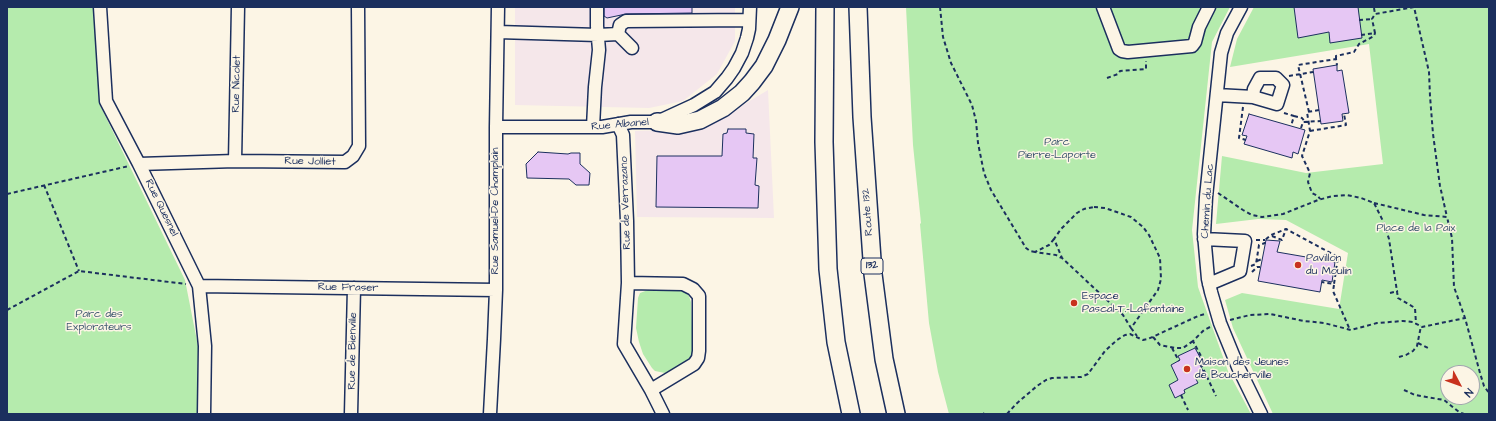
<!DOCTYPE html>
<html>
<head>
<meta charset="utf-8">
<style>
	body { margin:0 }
	#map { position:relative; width:1496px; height:421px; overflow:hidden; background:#fcf5e5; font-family:"Architects Daughter",sans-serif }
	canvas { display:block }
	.frame { position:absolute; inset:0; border:8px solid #1b2f5e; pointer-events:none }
	.north { position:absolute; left:1440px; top:365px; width:40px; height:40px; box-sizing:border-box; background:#fcf5e5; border:1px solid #a2a6af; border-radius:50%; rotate:131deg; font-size:11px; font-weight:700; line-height:16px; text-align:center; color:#1b2f5e }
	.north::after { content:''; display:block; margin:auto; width:14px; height:18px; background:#c8321e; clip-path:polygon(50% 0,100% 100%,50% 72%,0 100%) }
</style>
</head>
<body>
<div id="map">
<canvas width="1496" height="421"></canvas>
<div class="frame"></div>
<div class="north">N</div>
</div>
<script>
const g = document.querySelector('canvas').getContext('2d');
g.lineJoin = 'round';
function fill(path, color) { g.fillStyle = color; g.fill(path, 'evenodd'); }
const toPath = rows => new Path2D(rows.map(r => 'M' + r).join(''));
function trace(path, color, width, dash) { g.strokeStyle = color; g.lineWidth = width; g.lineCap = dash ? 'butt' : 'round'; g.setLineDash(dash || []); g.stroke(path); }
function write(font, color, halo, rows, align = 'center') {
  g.font = font + ' "Architects Daughter",sans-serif'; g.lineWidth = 3; g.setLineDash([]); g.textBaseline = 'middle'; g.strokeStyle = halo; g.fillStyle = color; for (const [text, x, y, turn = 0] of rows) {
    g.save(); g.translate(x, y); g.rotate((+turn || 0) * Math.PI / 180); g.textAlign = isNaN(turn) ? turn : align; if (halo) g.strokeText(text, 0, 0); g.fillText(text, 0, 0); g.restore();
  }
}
fill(toPath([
	[515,7,735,7,735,41,717,74,683,101,649,108,515,105],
	[768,90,774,218,637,217,635,131,703,129]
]), '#f5e7ea');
fill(toPath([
	[7,7,95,7,99,103,185,280,198,346,197,414,7,414],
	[906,7,1230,7,1212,42,1192,230,1198,287,1228,371,1251,414,949,414,938,372,929,323,920,224,921,223,913,145],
	[1254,7,1489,7,1489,414,1273,414,1233,328,1225,300,1242,293,1339,309,1348,253,1286,220,1258,219,1216,224,1222,156,1306,173,1383,164,1369,44,1230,67,1237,39],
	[1448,373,1472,373,1472,397,1448,397],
	[682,289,689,296,691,302,693,353,690,359,684,364,665,373,655,371,652,368,643,354,639,342,636,328,638,298,640,293,648,290]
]), '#b5ebad');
const building = toPath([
	[604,7,692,7,692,13,626,14,607,18,604,16,604,7],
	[1294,7,1358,7,1362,38,1330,43,1329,32,1298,38,1294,7],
	[1337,65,1337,71,1342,70,1349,113,1342,114,1343,121,1321,124,1313,69,1337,65],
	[1249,114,1305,130,1298,154,1293,152,1292,158,1244,144,1247,136,1242,135,1249,114],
	[728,129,746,129,746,133,754,134,753,158,757,158,755,185,759,186,758,208,656,207,657,156,722,156,723,134,727,133,728,129],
	[538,152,568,154,571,153,580,153,580,164,590,173,589,185,576,185,569,179,527,178,526,164,538,152],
	[1266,240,1280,241,1277,252,1335,262,1332,282,1322,280,1320,292,1258,281,1266,240],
	[1195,348,1201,359,1198,361,1204,373,1195,377,1198,383,1184,390,1185,393,1175,398,1169,385,1178,380,1171,365,1180,360,1178,356,1195,348]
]);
fill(building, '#e6c7f4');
trace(building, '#1b2f5e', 1);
const minor = toPath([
	[100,7,106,101,139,164,199,286,205,346,204,414],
	[1103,7,1119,49,1122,51,1128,52,1192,46,1195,42,1199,27,1209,7],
	[1241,7,1227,33,1221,53,1206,197,1204,234,1208,279,1211,292,1220,323,1238,367,1261,414],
	[498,32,598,35,618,34,632,48],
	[618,34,620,25,626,21,749,20],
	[1217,95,1253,97,1277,104,1283,85,1276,78,1260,78,1254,89,1253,97],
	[618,124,623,135,627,221,628,283,624,344,651,390,663,414],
	[496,127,602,127,631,122,657,122,694,105,715,92,727,78,734,68,742,53,747,38,749,29,750,7],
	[593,127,595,87,599,50,597,26,597,7],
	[235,161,238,7],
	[139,164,235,161,345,162,353,156,359,146,358,7],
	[1204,239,1245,241,1240,271,1209,284],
	[628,283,683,284,693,289,699,296,699,351,698,358,694,364,651,390],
	[199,286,496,290],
	[351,414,354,288],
	[490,414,494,339,496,290,496,127,498,7]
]);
const highway = toPath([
	[825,7,824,142,828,269,836,342,851,414],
	[858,7,862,117,873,274,884,359,896,414],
	[657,122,678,125,700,120,723,108,742,93,752,82,764,66,777,40,790,7]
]);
trace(minor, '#1b2f5e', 15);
trace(highway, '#1b2f5e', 20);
trace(toPath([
	[940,7,943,37,951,63,972,105,976,121,978,143,984,173,991,190,1026,248,1030,251,1035,252],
	[1374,8,1375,14],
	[1359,20,1372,19],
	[1361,35,1375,33,1372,19,1375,14,1414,7,1429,72,1430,96,1433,134,1440,186,1447,217],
	[1336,59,1336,56,1354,52,1359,44,1374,36,1375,33],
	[1289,76,1313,72],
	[1107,78,1118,74,1120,71,1146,69,1146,61],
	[1243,107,1239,138,1246,140],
	[1319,110,1307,112,1310,131,1302,156,1310,173,1308,182,1312,193,1318,196,1320,199],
	[1309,112,1298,65,1336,59,1337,65],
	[1284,113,1294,116,1291,126],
	[1294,116,1302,118,1305,122],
	[1301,128,1303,122,1321,121],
	[1310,131,1346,125,1344,114],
	[44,185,79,271],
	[1218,193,1243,210,1252,215,1262,217,1283,214,1318,200,1333,196,1347,195,1361,198,1374,203,1384,223,1389,239,1398,298,1415,308,1416,324],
	[7,194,129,166],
	[1374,203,1424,215,1447,217,1452,238,1454,287,1465,318,1480,373,1484,386,1489,393],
	[1094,207,1105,208,1131,217,1143,227,1149,235,1160,258,1161,279,1158,290,1131,328,1123,315,1062,258,1054,239,1061,229,1077,213,1084,209,1094,207],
	[1272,236,1282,240,1286,229],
	[1054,239,1049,245,1035,252,1056,255,1061,258],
	[1256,240,1265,240],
	[1257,261,1262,259],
	[1251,266,1256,264,1259,245,1265,243,1265,240,1271,235,1286,229,1338,257,1334,284,1322,282],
	[1252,272,1257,267,1260,267],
	[1334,285,1333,291,1350,330],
	[1390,293,1398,291],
	[7,310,79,271,186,284],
	[1230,320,1250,315,1270,314,1304,321,1324,323,1351,330,1377,323,1403,321,1413,322,1422,327,1465,318],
	[1210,327,1204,330,1193,341,1203,360,1200,362,1216,396],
	[1131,328,1137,336],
	[1153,337,1160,345,1175,348,1183,348,1193,341],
	[1418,343,1428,348],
	[1172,348,1179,361],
	[1399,357,1406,355,1413,351,1417,346,1421,326],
	[1404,390,1415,395,1444,400,1459,412,1464,414],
	[1181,395,1188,410],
	[983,413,984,414],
	[1007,414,1016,404,1037,386,1046,380,1052,378,1081,377,1088,374,1105,351,1117,340,1125,335,1130,334,1143,340,1148,339,1198,316,1205,314]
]), '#1b2f5e', 2, [4, 3]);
trace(minor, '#fcf5e5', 12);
trace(highway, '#fcf5e5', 17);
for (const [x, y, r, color] of [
	[1298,265,4,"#c8321e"],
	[1074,303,4,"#c8321e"],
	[1187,369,4,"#c8321e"]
]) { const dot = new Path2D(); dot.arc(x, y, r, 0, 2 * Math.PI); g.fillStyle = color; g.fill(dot); trace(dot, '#fcf5e5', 1.5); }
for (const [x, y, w] of [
	[872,266,22]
]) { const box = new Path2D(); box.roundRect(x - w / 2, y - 8, w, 16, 3); g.fillStyle = '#fcf5e5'; g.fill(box); trace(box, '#1b2f5e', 1); }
write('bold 10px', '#1b2f5e', null, [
	["132",872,266]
]);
write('11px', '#1b2f5e', '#fcf5e5', [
	["Rue Nicolet",237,84,-89],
	["Rue Albanel",620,125,-5],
	["Rue Jolliet",310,162,1],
	["Chemin du Lac",1208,201,-86],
	["Rue de Verrazano",626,203,-92],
	["Rue Quesnel",161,208,64],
	["Rue Samuel-De Champlain",496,211,-90],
	["Route 132",868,212,-94],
	["Rue Fraser",348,288,1],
	["Rue de Bienville",353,351,-89]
]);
write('11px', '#3a556e', '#fcf5e5', [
	["Parc",1057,143],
	["Pierre-Laporte",1057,156],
	["Place de la Paix",1416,229],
	["Parc des",99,315],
	["Explorateurs",99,328]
]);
write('11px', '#1b2f5e', '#fcf5e5', [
	["Pavillon",1306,259],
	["du Moulin",1306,272],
	["Espace",1082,297],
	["Pascal-T.-Lafontaine",1082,310],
	["Maison des Jeunes",1195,363],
	["de Boucherville",1195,376]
], 'left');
</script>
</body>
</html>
